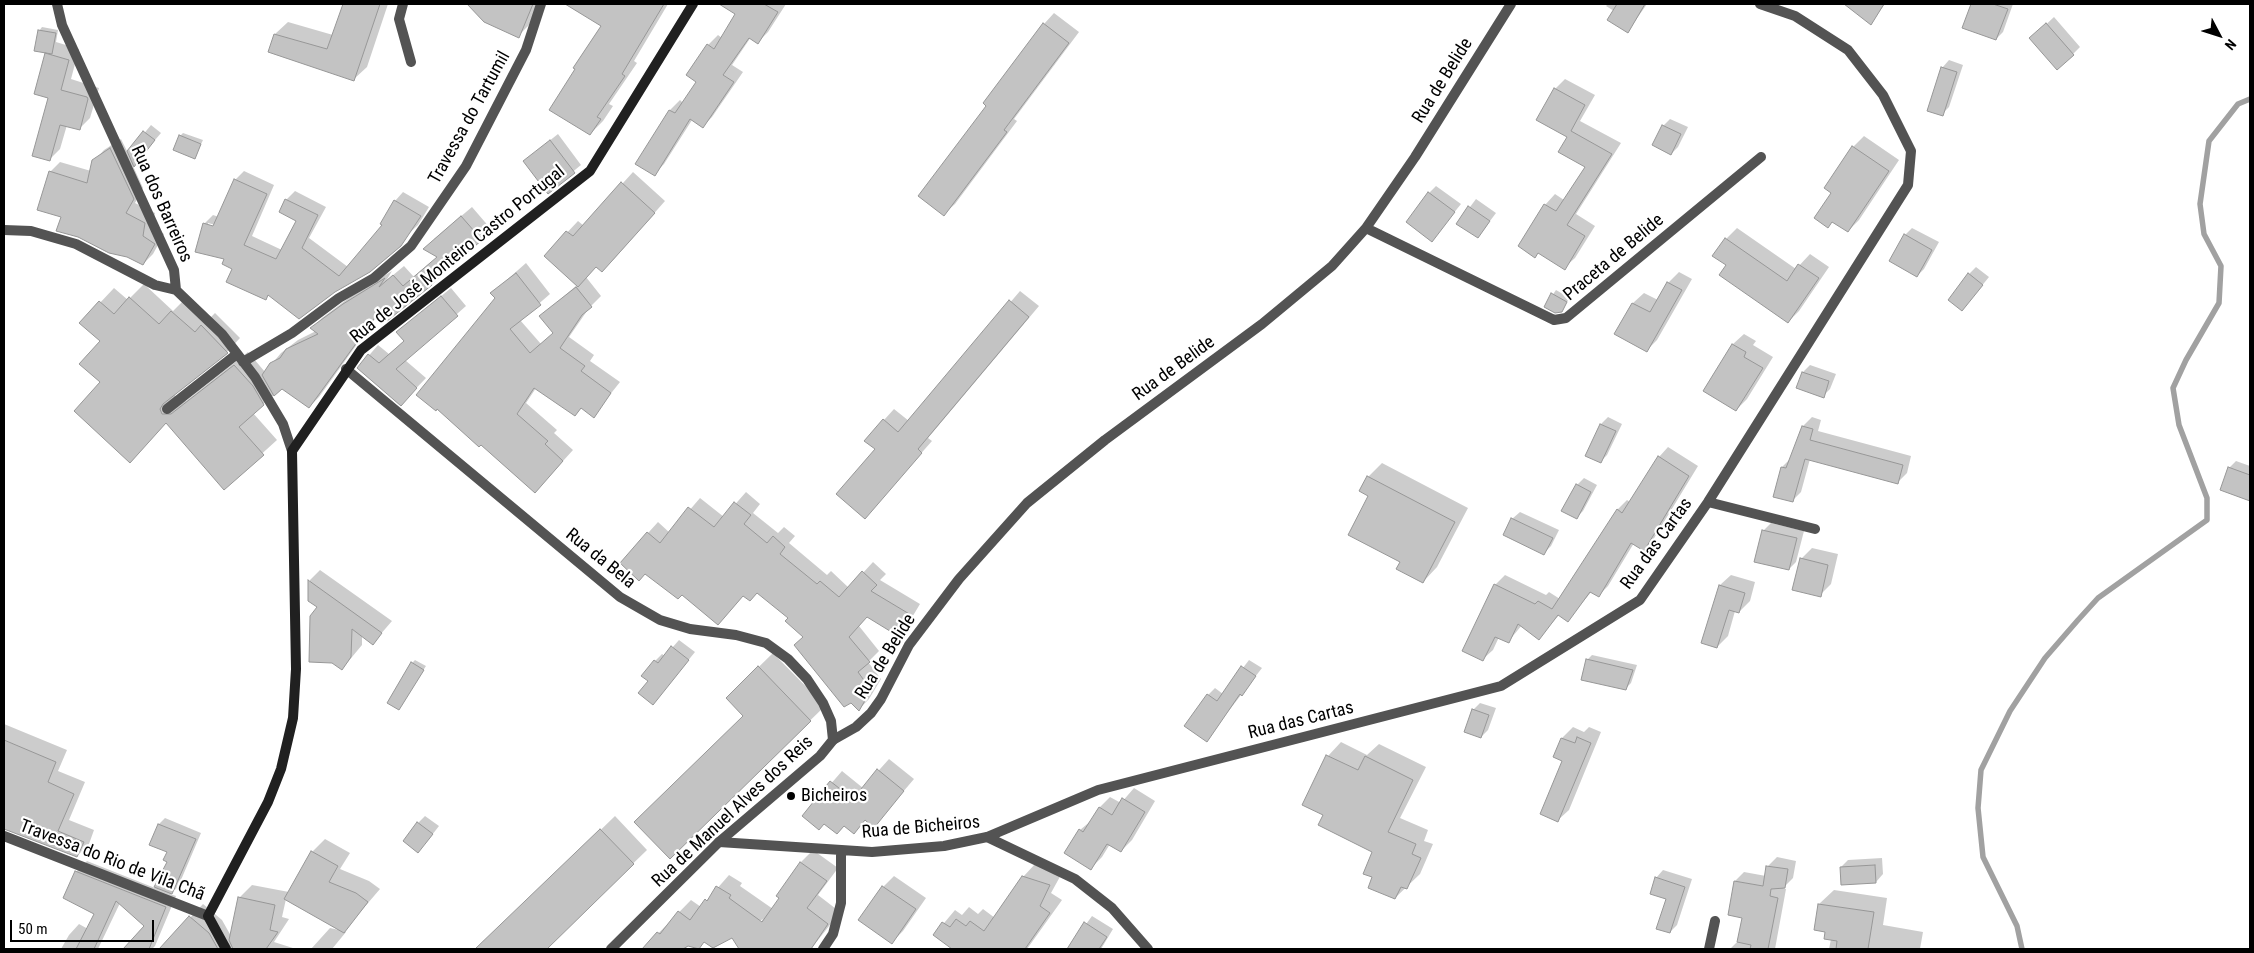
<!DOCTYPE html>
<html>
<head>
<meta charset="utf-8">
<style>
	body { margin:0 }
	#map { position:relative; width:2254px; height:953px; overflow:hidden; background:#fff; font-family:"Roboto Condensed",sans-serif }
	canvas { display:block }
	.frame { position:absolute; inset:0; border:5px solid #000; pointer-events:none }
	.north { position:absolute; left:2194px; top:10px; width:50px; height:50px; -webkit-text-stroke:4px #fff; paint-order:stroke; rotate:130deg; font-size:14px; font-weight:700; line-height:20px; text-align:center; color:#000 }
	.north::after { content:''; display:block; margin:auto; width:18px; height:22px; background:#000; clip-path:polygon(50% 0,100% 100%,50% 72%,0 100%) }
	.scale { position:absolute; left:10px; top:920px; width:144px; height:22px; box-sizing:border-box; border:2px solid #000; border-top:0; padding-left:6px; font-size:15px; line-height:18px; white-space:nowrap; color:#000; -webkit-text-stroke:4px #fff; paint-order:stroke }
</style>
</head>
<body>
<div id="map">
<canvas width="2254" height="953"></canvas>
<div class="frame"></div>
<div class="north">N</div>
<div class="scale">50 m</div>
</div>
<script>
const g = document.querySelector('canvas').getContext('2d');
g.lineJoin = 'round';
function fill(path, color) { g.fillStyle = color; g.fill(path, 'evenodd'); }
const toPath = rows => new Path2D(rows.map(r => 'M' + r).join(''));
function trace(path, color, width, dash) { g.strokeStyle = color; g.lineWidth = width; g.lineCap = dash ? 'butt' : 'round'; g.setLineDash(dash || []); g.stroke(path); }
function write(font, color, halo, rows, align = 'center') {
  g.font = font + ' "Roboto Condensed",sans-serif'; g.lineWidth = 4.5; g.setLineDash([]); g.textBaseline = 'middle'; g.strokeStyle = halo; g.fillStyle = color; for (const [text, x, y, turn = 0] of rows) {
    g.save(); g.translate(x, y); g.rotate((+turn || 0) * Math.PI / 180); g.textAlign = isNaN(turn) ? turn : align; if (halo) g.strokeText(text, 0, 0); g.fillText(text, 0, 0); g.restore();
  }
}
fill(toPath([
	[344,4,388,4,367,67,354,79,275,34,288,22,333,35],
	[469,4,539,4,529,25,518,36,485,21],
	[565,4,668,4,634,61,637,63,609,104,613,106,603,121,590,134,577,69,603,26],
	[735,4,786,4,768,32,758,42,751,37,732,65,743,72,712,117,702,127,692,120,664,164,654,174,637,163,670,110,680,100,683,103,698,81,708,45,718,35,722,38,737,13,731,10],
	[1608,4,1647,4,1628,31,1614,11,1606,6],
	[1847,4,1885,4,1871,23],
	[1973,4,2013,4,2003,32,1996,39,1964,27],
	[1054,13,1079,32,1014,119,1017,121,955,204,944,214,988,105,1044,24],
	[2054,17,2080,47,2073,54,2038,32],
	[42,27,58,30,56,42,79,49,71,79,99,88,90,118,79,129,67,125,60,149,49,160,50,97,46,54,48,52,39,31],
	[1949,60,1963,65,1949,107,1942,114,1942,68],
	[1565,79,1595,95,1580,121,1621,143,1576,214,1595,226,1575,258,1564,268,1539,252,1535,256,1545,205,1555,194,1564,200,1586,166,1569,136,1555,89],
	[1670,119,1688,127,1678,147,1671,154,1663,126],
	[151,125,161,133,133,166,143,188,135,203,155,213,152,226,164,234,153,254,143,264,62,216,50,172,60,162,91,171,94,161,104,150,121,139,128,153],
	[183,133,203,140,195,157,180,136],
	[558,134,581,165,548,192,524,161],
	[1864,136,1899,160,1859,220,1848,231,1833,221,1828,226,1832,193,1853,147],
	[244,171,274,185,252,236,282,250,297,220,280,211,286,200,295,191,326,207,309,238,348,267,384,225,395,201,403,192,429,207,418,225,369,271,269,295,266,298,226,258,204,224,213,215,219,217,235,180],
	[208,223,219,226,208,226],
	[633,172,665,201,613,260,597,265,586,277,601,296,589,308,569,337,594,355,590,361,620,382,593,416,582,408,575,414,536,388,526,403,557,430,554,433,573,450,545,481,481,443,497,298,492,293,526,263,550,294,520,320,541,344,554,333,541,316,577,285,545,256,578,221,584,226],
	[1436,186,1461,204,1432,240,1429,193],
	[1476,199,1496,213,1478,237,1458,223],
	[472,207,491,229,432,285,387,319,380,312,319,397,309,407,282,388,253,413,277,440,224,488,166,422,130,462,102,382,101,341,81,323,114,288,128,300,144,284,173,311,186,298,209,319,215,313,240,338,227,352,174,393,178,402,186,401,248,352,265,372,281,353,298,340,316,331,312,328,322,318,354,294,392,271,386,281,404,266,414,277,438,257,434,239],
	[1737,228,1796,269,1810,254,1829,267,1799,311,1788,322,1728,265,1726,239],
	[1912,228,1939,242,1924,269,1917,276,1905,235],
	[1976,267,1989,277,1962,310,1969,274],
	[1679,272,1692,279,1657,340,1646,351,1616,334,1633,303,1644,293,1658,300,1668,283],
	[451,288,466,306,405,360,426,378,401,404,359,367,378,345,389,354,405,340,398,332],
	[1556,290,1570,298,1561,311,1545,306],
	[1020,291,1039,306,928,438,932,441,865,517,884,420,894,409,909,421],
	[1744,334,1756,341,1753,345,1773,357,1747,399,1736,410,1704,390,1733,344],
	[1810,365,1836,374,1830,389,1823,396,1803,372],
	[1608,417,1622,424,1607,455,1600,462,1586,455,1601,424],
	[1812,417,1821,420,1818,431,1911,456,1907,473,1898,482,1810,459,1801,492,1792,501,1782,467,1791,458,1803,426],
	[1668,447,1698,466,1653,540,1644,550,1634,543,1608,586,1599,595,1592,591,1567,621,1559,615,1539,638,1522,625,1508,642,1499,637,1493,650,1483,659,1495,585,1505,575,1546,595,1549,592,1560,599,1617,510,1627,500,1630,502,1659,457],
	[2236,461,2250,466,2250,499,2222,489,2229,468],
	[1382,463,1468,508,1437,567,1423,582,1402,562,1370,496,1368,477],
	[1584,478,1597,485,1583,511,1576,518,1577,485],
	[746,492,760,504,753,513,778,533,784,527,795,536,789,543,827,575,831,571,849,588,873,562,886,574,880,580,920,604,908,624,897,634,867,616,859,626,879,651,868,662,881,679,869,699,859,709,789,618,758,592,750,600,744,595,718,624,682,594,645,573,621,563,658,522,670,533,700,498,724,517],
	[1520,512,1559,530,1551,546,1544,553,1512,519],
	[1771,523,1804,531,1796,562,1789,569,1764,530],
	[1812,548,1838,554,1831,584,1820,595,1801,559],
	[320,570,392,621,373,643,362,635,362,645,342,669,319,607,309,600,310,580],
	[1731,575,1755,582,1750,601,1739,612,1735,611,1728,636,1717,647,1702,642,1720,585],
	[679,640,695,652,653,704,649,681,643,676,655,661,662,654,665,656],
	[773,653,825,706,670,857,745,716,727,698],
	[1592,655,1637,665,1631,683,1625,689,1587,660],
	[415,660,426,666,399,708,412,663],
	[1249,660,1262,668,1206,740,1208,695,1215,688,1223,694],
	[1480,703,1496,708,1488,730,1481,737,1473,710],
	[4,724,67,750,58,771,85,782,69,820,94,830,89,844,77,856,4,828],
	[1573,727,1584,732,1589,727,1601,732,1569,810,1558,820,1564,760,1555,757,1562,738],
	[1341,742,1367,755,1379,744,1426,767,1400,818,1428,830,1424,841,1433,844,1420,874,1395,898,1374,877,1374,851,1324,815,1303,804,1328,756],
	[889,759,914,779,874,826,866,819,854,832,845,825,837,833,825,823,803,816,842,771,863,788],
	[1134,788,1155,801,1132,840,1121,851,1110,844,1102,857,1091,868,1080,830,1092,820,1100,807,1110,797,1121,803],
	[425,816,439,826,425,844,418,823],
	[615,816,647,850,545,949,486,949,482,945],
	[165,818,201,833,178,887,170,894,176,896,155,946,152,949,136,949,130,944,146,926,120,903,98,949,61,949,69,935,79,924,88,929,96,913,76,872,87,861,155,888,169,861,168,852,150,844,159,824],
	[325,839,350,853,340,869,369,881,380,889,344,931,346,932,332,949,311,949,330,928,339,930,286,899,282,917,289,919,274,942,296,949,161,949,203,904,222,920,231,936,239,898,252,885,289,892,312,852],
	[813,850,838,868,818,895,840,912,811,949,743,949,763,919,713,947,705,941,698,949,689,945,685,949,643,949,691,900,701,907,729,875,742,883,740,886,773,909,781,898,778,896,801,862],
	[1777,857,1796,861,1793,878,1783,888,1786,889,1775,949,1730,949,1737,942,1743,917,1735,881,1744,872,1766,876,1768,866],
	[1882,858,1883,874,1876,882,1841,867,1848,860],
	[1035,864,1062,873,1051,893,1062,900,1027,949,955,949,934,935,955,910,962,915,969,907,978,914,983,909,995,918,1023,877],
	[1663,870,1692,879,1677,925,1670,932,1667,898,1656,878],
	[894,876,926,898,903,931,892,942,883,887],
	[1834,890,1887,898,1883,925,1923,932,1920,949,1829,949,1831,939,1819,904],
	[1092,916,1113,929,1101,949,1068,949]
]), '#0003');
trace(toPath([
	[2022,949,2017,926,1983,857,1978,808,1981,770,2010,711,2045,658,2078,620,2098,598,2207,520,2207,498,2179,425,2173,388,2186,360,2219,303,2221,266,2204,234,2200,204,2209,141,2238,104,2250,99]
]), '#a1a1a1', 5.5);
const building = toPath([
	[343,4,380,4,354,81,268,52,274,34,327,49,343,4],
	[467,4,533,4,519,38,484,22,467,4],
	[565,4,664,4,622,74,625,76,597,117,601,119,590,135,549,110,575,69,573,68,601,26,565,4],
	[719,4,764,4,778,12,758,44,749,38,723,75,734,82,703,128,690,119,655,176,635,164,669,110,675,113,696,82,686,75,707,44,714,49,735,14,719,4],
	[1617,4,1645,4,1628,33,1607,20,1617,4],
	[1844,4,1884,4,1871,25,1844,4],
	[1971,4,1993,4,2008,9,1996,40,1962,28,1971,4],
	[1043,23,1069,43,1004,130,1007,132,944,216,918,196,986,106,983,103,1043,23],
	[2046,23,2074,55,2057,70,2029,38,2046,23],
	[38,30,56,33,52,54,34,51,38,30],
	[45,53,69,60,61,90,87,97,88,99,80,130,60,125,50,161,32,156,48,98,34,94,45,53],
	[1941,67,1957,72,1943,116,1927,111,1941,67],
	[1554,88,1585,105,1571,131,1612,154,1567,225,1585,236,1565,270,1538,253,1535,258,1518,246,1544,204,1556,211,1585,167,1558,152,1567,137,1536,120,1554,88],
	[1662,125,1681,134,1671,155,1652,145,1662,125],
	[143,131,155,140,134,167,127,151,143,131],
	[179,135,201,144,195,159,173,150,179,135],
	[550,140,575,173,548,194,523,161,550,140],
	[1852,146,1889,171,1848,232,1832,222,1828,228,1814,218,1831,193,1824,188,1852,146],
	[110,148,134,199,126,213,145,223,143,236,155,244,143,265,127,257,109,253,78,237,56,231,61,217,37,210,49,171,87,183,92,160,110,148],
	[234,179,267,194,244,245,276,259,296,221,279,212,285,199,318,215,302,248,339,276,382,225,380,224,394,200,421,216,401,246,370,272,335,292,299,319,268,295,266,300,226,282,232,269,222,264,224,259,195,252,203,223,213,226,234,179],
	[621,182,655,213,602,272,596,267,578,287,544,256,566,231,573,236,621,182],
	[1428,192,1455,212,1432,242,1406,222,1428,192],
	[1468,206,1490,221,1478,238,1456,224,1468,206],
	[461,216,482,240,431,284,432,285,387,321,379,312,309,408,282,389,274,396,262,375,270,363,280,358,286,349,318,334,310,328,343,304,385,278,379,287,393,275,403,286,437,257,423,249,461,216],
	[1904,234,1932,250,1917,277,1889,261,1904,234],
	[1725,238,1787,281,1798,264,1819,278,1788,323,1719,275,1726,265,1712,256,1725,238],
	[516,273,541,305,510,329,530,353,553,333,539,316,576,287,592,307,582,315,560,348,585,366,581,371,611,393,594,418,581,408,575,416,534,388,517,414,548,441,545,444,563,461,535,493,481,445,479,447,437,409,436,411,416,395,495,298,490,293,516,273],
	[1968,273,1983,285,1962,311,1948,300,1968,273],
	[1667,282,1682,290,1647,352,1614,334,1632,303,1650,312,1667,282],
	[1551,293,1567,302,1562,312,1555,313,1544,307,1551,293],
	[441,296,458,316,396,369,417,388,401,406,357,368,368,354,379,363,404,341,396,332,441,296],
	[129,297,159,324,171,311,195,332,201,325,228,353,163,404,160,409,162,414,171,414,234,365,253,386,264,405,239,427,264,455,224,490,166,423,130,463,74,411,100,382,79,364,100,341,79,323,99,301,114,314,129,297],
	[1009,300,1029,317,918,449,922,453,865,519,836,494,875,449,864,441,883,419,898,432,1009,300],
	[1732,344,1746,352,1744,357,1763,368,1736,411,1703,391,1732,344],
	[1802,372,1829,381,1824,398,1796,388,1802,372],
	[1600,424,1616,431,1601,463,1585,456,1600,424],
	[1802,426,1813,429,1810,440,1903,465,1898,484,1805,459,1793,502,1773,497,1781,467,1786,468,1802,426],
	[1658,456,1689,476,1644,551,1631,543,1599,597,1590,592,1568,622,1558,615,1539,640,1518,624,1509,643,1495,637,1483,661,1462,651,1494,584,1535,604,1538,601,1552,609,1617,509,1622,513,1658,456],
	[2228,467,2250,475,2250,501,2220,490,2228,467],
	[1367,476,1455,522,1423,583,1396,569,1400,562,1348,535,1368,496,1359,491,1367,476],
	[1576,484,1591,492,1577,519,1561,511,1576,484],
	[734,502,751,515,744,524,767,543,773,536,785,547,780,554,817,584,820,581,839,597,862,571,877,585,871,591,911,615,898,636,867,617,849,637,870,662,858,672,871,690,859,711,851,703,844,707,794,645,803,637,785,621,788,618,757,593,750,601,743,596,718,625,682,595,678,599,645,574,639,581,620,563,647,532,660,543,688,507,714,527,734,502],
	[1511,518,1553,538,1544,555,1503,535,1511,518],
	[1762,530,1797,538,1789,570,1754,562,1762,530],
	[1800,558,1828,565,1821,597,1792,590,1800,558],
	[308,580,382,633,373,645,352,629,351,657,342,670,332,663,309,662,310,616,317,607,308,601,308,580],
	[1719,585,1745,593,1739,613,1729,610,1717,648,1701,643,1719,585],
	[671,646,689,660,653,705,638,693,648,681,641,676,654,660,658,663,671,646],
	[1586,659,1633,670,1626,690,1581,680,1586,659],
	[411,662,424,670,399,710,387,703,411,662],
	[758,666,811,721,670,859,634,822,743,716,726,698,758,666],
	[1241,666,1256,676,1242,696,1240,694,1207,742,1184,726,1207,694,1217,701,1241,666],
	[1472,709,1489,715,1481,738,1464,732,1472,709],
	[1577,737,1591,743,1558,822,1540,814,1562,761,1553,757,1561,738,1575,743,1577,737],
	[4,740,56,762,48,782,74,794,58,831,84,842,77,857,4,829,4,740],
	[1326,755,1358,770,1365,756,1413,780,1388,832,1416,844,1412,854,1421,858,1407,889,1401,887,1395,899,1368,888,1372,877,1363,874,1372,852,1318,825,1323,815,1302,805,1326,755],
	[877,769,904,791,874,828,865,820,854,834,844,826,837,834,824,824,819,830,802,816,830,781,853,799,877,769],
	[1122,798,1145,812,1121,852,1107,844,1091,870,1064,853,1079,829,1083,832,1099,807,1112,815,1122,798],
	[417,822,433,834,418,853,403,841,417,822],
	[158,824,196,839,172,894,154,887,167,862,163,860,167,852,149,845,158,824],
	[600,829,634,864,547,949,475,949,600,829],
	[311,851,338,866,329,882,356,893,368,902,344,933,284,899,311,851],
	[800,862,827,881,807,908,828,924,811,949,739,949,732,938,713,948,704,942,699,949,688,946,683,949,642,949,657,932,660,934,678,911,690,920,705,899,707,901,716,886,731,895,729,898,762,922,779,898,776,896,800,862],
	[1875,865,1876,883,1841,885,1840,867,1875,865],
	[1766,866,1788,869,1785,888,1771,889,1770,896,1778,898,1768,949,1750,949,1751,945,1737,942,1742,918,1728,915,1734,881,1763,886,1766,866],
	[75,871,166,907,149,949,123,949,144,926,116,901,94,949,76,949,94,914,63,898,75,871],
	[1022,876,1050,885,1040,906,1050,913,1025,949,952,949,933,935,942,922,950,927,956,919,966,926,970,921,984,931,1022,876],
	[1655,877,1685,887,1670,933,1656,929,1666,899,1650,894,1655,877],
	[882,886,916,909,892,944,858,920,882,886],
	[238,897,275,905,270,930,278,932,266,949,233,949,229,940,238,897],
	[1818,904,1874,912,1868,949,1836,949,1837,941,1824,939,1825,932,1814,930,1818,904],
	[189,916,209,933,218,949,159,949,189,916],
	[1084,922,1107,937,1099,949,1067,949,1084,922]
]);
fill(building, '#c3c3c3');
trace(building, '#979797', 1);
trace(toPath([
	[57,4,62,25,174,270,176,290,222,334,255,377,283,424,292,451],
	[403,4,399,19,411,62],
	[1366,228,1554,320,1566,318,1761,157],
	[4,230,31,231,76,244,155,285,176,290],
	[243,362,292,333,339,298,374,278,411,246,466,166,526,50,541,4],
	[167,409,237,354],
	[1708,502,1815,529],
	[833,740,856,727,871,713,881,699,909,645,959,579,1027,503,1105,440,1262,324,1332,266,1366,228,1415,157,1511,4],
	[4,836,208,916],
	[987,837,1075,879,1112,908,1148,949],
	[719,842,872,852,944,846,987,837,1098,790,1501,686,1640,600,1708,502,1908,185,1911,151,1883,95,1848,50,1795,16,1760,4],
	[823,949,833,934,841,903,841,850],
	[1709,949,1715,921]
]), '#535353', 10);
trace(toPath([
	[346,369,620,597,660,620,690,629,736,635,766,643,788,659,807,679,823,703,831,721,833,740,820,756,719,842,611,949]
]), '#535353', 10);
trace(toPath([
	[226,949,208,916,268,802,281,769,293,718,296,669,292,451,361,350,590,171,693,4]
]), '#202020', 10);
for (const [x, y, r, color] of [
	[791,796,5,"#000"]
]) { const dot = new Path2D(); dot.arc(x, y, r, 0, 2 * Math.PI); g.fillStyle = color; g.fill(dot); trace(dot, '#fff', 2); }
write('18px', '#000', '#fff', [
	["Rua de Belide",1443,81,-58],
	["Travessa do Tartumil",470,118,-61],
	["Rua dos Barreiros",161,204,66],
	["Rua de José Monteiro Castro Portugal",458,255,-39],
	["Praceta de Belide",1614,258,-40],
	["Rua de Belide",1174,369,-36],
	["Rua das Cartas",1657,544,-54],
	["Rua da Bela",600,559,39],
	["Rua de Belide",886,657,-58],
	["Rua das Cartas",1301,721,-14],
	["Rua de Manuel Alves dos Reis",733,812,-43],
	["Rua de Bicheiros",921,828,-5],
	["Travessa do Rio de Vila Chã",112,861,21]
]);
write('18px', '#000', '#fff', [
	["Bicheiros",801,796]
], 'left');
</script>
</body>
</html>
